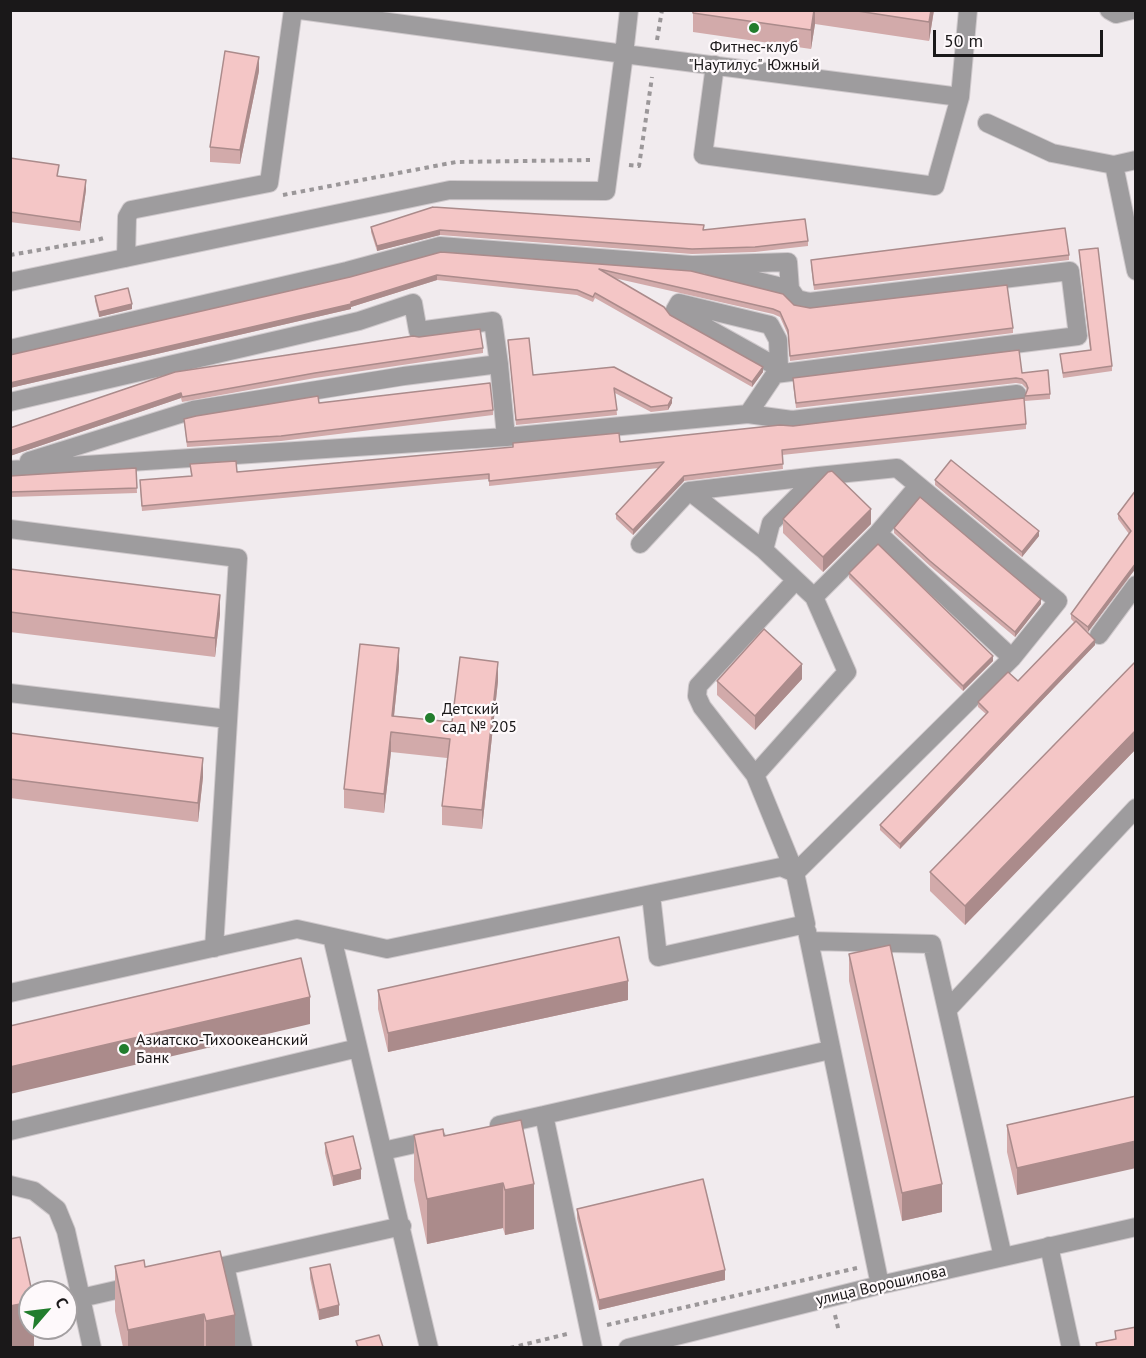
<!DOCTYPE html>
<html>
<head>
<meta charset="utf-8">
<style>
	body { margin:0 }
	#map { position:relative; width:1146px; height:1358px; overflow:hidden; background:#f1ebee; font-family:"PT Sans",sans-serif }
	canvas { display:block }
	.frame { position:absolute; inset:0; border:12px solid #1a1819; pointer-events:none }
	.north { position:absolute; left:18px; top:1280px; width:60px; height:60px; box-sizing:border-box; background:#fef9fb; border:2px solid #a39fa1; border-radius:50%; rotate:62deg; font-size:16px; font-weight:700; line-height:24px; text-align:center; color:#1a1819 }
	.north::after { content:''; display:block; margin:auto; width:21px; height:27px; background:#227d2d; clip-path:polygon(50% 0,100% 100%,50% 72%,0 100%) }
	.scale { position:absolute; left:933px; top:30px; width:170px; height:27px; box-sizing:border-box; border:3px solid #1a1819; border-top:0; padding-left:8px; font-size:18px; line-height:21px; white-space:nowrap; color:#1a1819; -webkit-text-stroke:4px #fef9fb; paint-order:stroke }
</style>
</head>
<body>
<div id="map">
<canvas width="1146" height="1358"></canvas>
<div class="frame"></div>
<div class="north">С</div>
<div class="scale">50 m</div>
</div>
<script>
const g = document.querySelector('canvas').getContext('2d');
g.lineJoin = 'round';
const toPath = rows => new Path2D(rows.map(r => 'M' + r).join(''));
function trace(path, color, width, dash) { g.strokeStyle = color; g.lineWidth = width; g.lineCap = dash ? 'butt' : 'round'; g.setLineDash(dash || []); g.stroke(path); }
function fill(path, color) { g.fillStyle = color; g.fill(path, 'evenodd'); }
function write(font, color, halo, rows, align = 'center') {
  g.font = font + ' "PT Sans",sans-serif'; g.lineWidth = 4.5; g.setLineDash([]); g.textBaseline = 'middle'; g.strokeStyle = halo; g.fillStyle = color; for (const [text, x, y, turn = 0] of rows) {
    g.save(); g.translate(x, y); g.rotate((+turn || 0) * Math.PI / 180); g.textAlign = isNaN(turn) ? turn : align; if (halo) g.strokeText(text, 0, 0); g.fillText(text, 0, 0); g.restore();
  }
}
const minor = toPath([
	[300,10,624,54,629,10],
	[1109,10,1116,14,1132,10],
	[715,65,703,155,935,186,960,97,968,10],
	[987,123,1052,153,1114,165,1136,160],
	[1114,165,1136,271],
	[126,258,127,217,131,210,269,183,293,10],
	[713,270,790,289],
	[10,282,450,190,606,191,624,54,960,97],
	[10,349,347,271,440,246,692,265,788,262,790,289,797,299,809,302,1070,271,1078,336,775,374],
	[10,402,359,321,413,303,418,331,493,321,499,364],
	[748,414,779,368,778,340,770,325,679,303,675,310,779,368],
	[29,461,193,410,404,376,499,364,506,437],
	[10,470,506,437,748,414,792,420,1017,394],
	[689,491,764,550],
	[10,529,238,558,214,948],
	[878,533,1012,658],
	[640,544,689,491,818,476,771,523,764,550,814,597,847,672,755,775,795,873],
	[814,597,878,533,918,486],
	[1099,635,1136,585],
	[10,693,228,719],
	[755,775,702,707,697,696,698,686,796,580],
	[651,895,658,957,806,924,795,873,1012,658,1058,601,897,468,818,476],
	[807,931,880,1285],
	[332,937,429,1348],
	[809,941,932,944,1003,1257],
	[10,993,297,929,387,949,781,867,795,873],
	[947,1010,1136,808],
	[499,1125,544,1115],
	[10,1131,358,1048],
	[383,1151,437,1139],
	[10,1185,34,1191,57,1209,66,1231,81,1298],
	[1049,1246,1071,1348],
	[225,1266,243,1348],
	[201,1271,402,1226],
	[92,1348,81,1298,138,1285],
	[593,1348,544,1115,830,1050],
	[628,1348,880,1285,1136,1227]
]);
trace(minor, '#cfc9cc', 20);
trace(toPath([
	[657,40,662,10],
	[629,165,639,166,652,77],
	[283,195,456,162,590,160],
	[10,255,97,240,107,237],
	[835,1315,839,1332],
	[607,1325,857,1268],
	[510,1348,571,1333]
]), '#9b9799', 4, [4.5, 4.5]);
trace(minor, '#9e9c9e', 18);
fill(toPath([
	[693,10,934,10,929,41,815,24,811,49,693,32],
	[259,71,240,164,210,162,210,147],
	[10,158,59,176,86,190,80,231,10,222],
	[371,227,703,230,808,241,808,246,755,252,692,254,440,235,377,251,371,232],
	[1079,250,1112,366,1112,371,1063,378,1060,354,1090,350],
	[441,252,691,271,794,305,810,308,1013,328,1013,333,790,361,788,335,780,317,773,314,614,278,670,315,763,372,752,387,595,298,593,302,577,295,437,280,351,307,351,309,10,388,10,355,350,277],
	[1069,255,1069,260,814,290,811,265,811,260],
	[95,296,132,309,99,317,95,301],
	[508,340,533,375,614,367,672,403,668,410,651,412,615,393,617,415,516,425],
	[483,348,483,353,315,378,182,402,181,398,10,456,10,428,175,372],
	[1022,373,1050,394,1050,399,1025,401,1025,396,1027,391,1026,388,1022,384,1016,383,796,408,793,383,793,378],
	[319,403,493,410,493,415,281,441,187,447,184,419],
	[1026,424,1026,429,782,455,783,469,684,481,633,535,616,519,616,514,659,468,489,486,489,479,142,511,140,485,140,480,191,476,190,464,237,472,620,442,793,426],
	[136,468,137,493,10,497,10,476],
	[935,480,1039,536,1022,557,935,485],
	[1136,490,1136,568,1088,632,1083,628,1095,645,900,849,880,830,880,825,986,714,978,707,978,702,1018,681,1074,622,1071,619,1071,614,1129,534,1118,519,1118,514],
	[783,519,871,524,823,572,783,533],
	[894,528,1041,604,1015,637,930,566,894,533],
	[10,569,220,614,215,657,10,632],
	[849,573,993,661,963,691,849,578],
	[1136,661,1136,749,965,925,930,891,930,872],
	[399,667,394,716,452,722,498,681,482,829,442,825,442,806,447,758,391,752,384,813,344,808,344,789],
	[802,679,755,730,717,695,717,681],
	[10,733,203,777,198,822,10,798],
	[849,954,942,1212,902,1221,849,981],
	[378,990,628,1000,388,1052,378,1009],
	[1136,1096,1017,1195,1007,1152,1007,1125],
	[521,1120,534,1229,505,1235,503,1228,427,1244,414,1180,414,1135,444,1136],
	[325,1143,361,1179,333,1186,325,1153],
	[577,1209,725,1280,599,1310,577,1218],
	[220,1251,235,1347,123,1347,115,1311,115,1266,145,1267],
	[310,1268,339,1315,319,1320,310,1278]
]), '#d2aaaa');
fill(toPath([
	[814,10,815,10,815,24,811,49,811,30],
	[931,10,934,10,929,41,929,22],
	[259,57,259,71,240,164,240,150],
	[86,180,86,190,80,231,80,222],
	[440,230,440,235,377,251,377,246],
	[437,275,437,280,351,307,351,309,10,388,10,383,351,302],
	[132,304,132,309,99,317,99,312],
	[763,367,763,372,752,387,752,382],
	[181,393,181,398,10,456,10,451],
	[672,398,672,403,668,410,668,405],
	[684,476,684,481,633,535,633,530],
	[871,509,871,524,823,572,823,557],
	[1039,531,1039,536,1022,557,1022,552],
	[1136,563,1136,568,1088,632,1088,627],
	[220,595,220,614,215,657,215,638],
	[1041,599,1041,604,1015,637,1015,632],
	[1095,640,1095,645,900,849,900,844],
	[399,648,399,667,392,735,392,716],
	[993,656,993,661,963,691,963,686],
	[498,662,498,681,482,829,482,810],
	[802,664,802,679,755,730,755,716],
	[1136,730,1136,749,965,925,965,906],
	[391,732,391,752,384,813,384,794],
	[203,758,203,777,198,822,198,803],
	[628,981,628,1000,388,1052,388,1033],
	[310,997,310,1024,10,1094,10,1067],
	[1136,1141,1136,1168,1017,1195,1017,1168],
	[361,1169,361,1179,333,1186,333,1176],
	[503,1183,503,1228,427,1244,427,1199],
	[534,1184,534,1229,505,1235,505,1190],
	[942,1184,942,1212,902,1221,902,1193],
	[725,1270,725,1280,599,1310,599,1300],
	[30,1302,30,1328,34,1328,34,1346,26,1347,10,1347,10,1306],
	[339,1305,339,1315,319,1320,319,1310],
	[204,1314,204,1347,128,1347,128,1330],
	[235,1315,235,1347,206,1347,206,1321]
]), '#ab8b8b');
const building = toPath([
	[693,10,814,10,811,30,693,13,693,10],
	[851,10,931,10,929,22,851,10],
	[225,51,259,57,240,150,210,147,225,51],
	[10,158,59,165,57,176,86,180,80,222,10,212,10,158],
	[433,207,704,225,703,230,805,219,808,241,755,247,692,249,440,230,377,246,371,227,433,207],
	[1065,228,1069,255,814,285,811,260,1065,228],
	[1098,248,1112,366,1063,373,1060,354,1091,350,1079,250,1098,248],
	[441,252,691,271,783,294,794,305,810,308,1007,285,1013,328,790,356,788,330,780,312,773,309,599,269,664,307,670,315,763,367,752,382,595,293,593,297,577,290,437,275,351,302,351,304,10,383,10,355,350,277,441,252],
	[128,288,132,304,99,312,95,296,128,288],
	[480,329,483,348,315,373,182,397,181,393,10,451,10,428,175,372,413,336,419,337,480,329],
	[529,338,533,375,614,367,672,398,668,405,651,407,614,388,617,410,516,420,508,340,529,338],
	[1019,350,1022,373,1048,370,1050,394,1025,396,1028,388,1026,383,1022,379,1016,378,796,403,793,378,1019,350],
	[490,383,493,410,281,436,187,442,184,419,196,416,318,396,319,403,490,383],
	[1024,398,1026,424,782,450,783,464,684,476,633,530,616,514,664,462,489,481,489,474,142,506,140,480,192,476,190,464,236,461,237,472,513,447,513,443,619,433,620,442,780,425,793,426,1024,398],
	[951,460,1039,531,1022,552,935,480,951,460],
	[136,468,137,488,10,492,10,476,136,468],
	[832,471,871,509,823,557,783,519,828,472,832,471],
	[1136,490,1136,563,1088,627,1071,614,1131,531,1118,514,1136,490],
	[920,497,1041,599,1015,632,930,561,894,528,920,497],
	[878,544,993,656,963,686,849,573,878,544],
	[10,569,220,595,215,638,10,612,10,569],
	[1076,621,1095,640,900,844,880,825,988,712,978,702,1008,672,1018,681,1076,621],
	[764,629,802,664,755,716,717,681,764,629],
	[360,644,399,648,392,716,452,722,460,657,498,662,482,810,442,806,450,739,391,732,384,794,344,789,360,644],
	[1136,661,1136,730,965,906,930,872,1136,661],
	[10,733,203,758,198,803,10,779,10,733],
	[619,937,628,981,388,1033,378,990,619,937],
	[890,945,942,1184,902,1193,849,954,890,945],
	[301,958,310,997,10,1067,10,1026,301,958],
	[1136,1096,1136,1141,1017,1168,1007,1125,1136,1096],
	[521,1120,534,1184,505,1190,503,1183,427,1199,414,1135,443,1129,444,1136,521,1120],
	[353,1136,361,1169,333,1176,325,1143,353,1136],
	[703,1179,725,1270,599,1300,577,1209,703,1179],
	[20,1237,32,1292,30,1292,30,1302,10,1306,10,1239,20,1237],
	[220,1251,235,1315,206,1321,204,1314,128,1330,115,1266,144,1260,145,1267,220,1251],
	[330,1264,339,1305,319,1310,310,1268,330,1264],
	[1136,1327,1136,1347,1097,1347,1096,1343,1116,1339,1115,1331,1136,1327],
	[379,1335,383,1347,358,1347,356,1341,379,1335]
]);
fill(building, '#f4c6c6');
trace(building, '#ab8b8b', 1.5);
for (const [x, y, r, color] of [
	[754,28,6,"#227d2d"],
	[430,718,6,"#227d2d"],
	[124,1049,6,"#227d2d"]
]) { const dot = new Path2D(); dot.arc(x, y, r, 0, 2 * Math.PI); g.fillStyle = color; g.fill(dot); trace(dot, '#fef9fb', 2); }
write('16px', '#1a1819', '#fef9fb', [
	["Фитнес-клуб",754,47,"center"],
	["\"Наутилус\" Южный",754,65,"center"],
	["Детский",442,709],
	["сад № 205",442,727],
	["Азиатско-Тихоокеанский",136,1040],
	["Банк",136,1058]
], 'left');
write('16px', '#1a1819', '#fef9fb', [
	["улица Ворошилова",881,1286,-13]
]);
</script>
</body>
</html>
